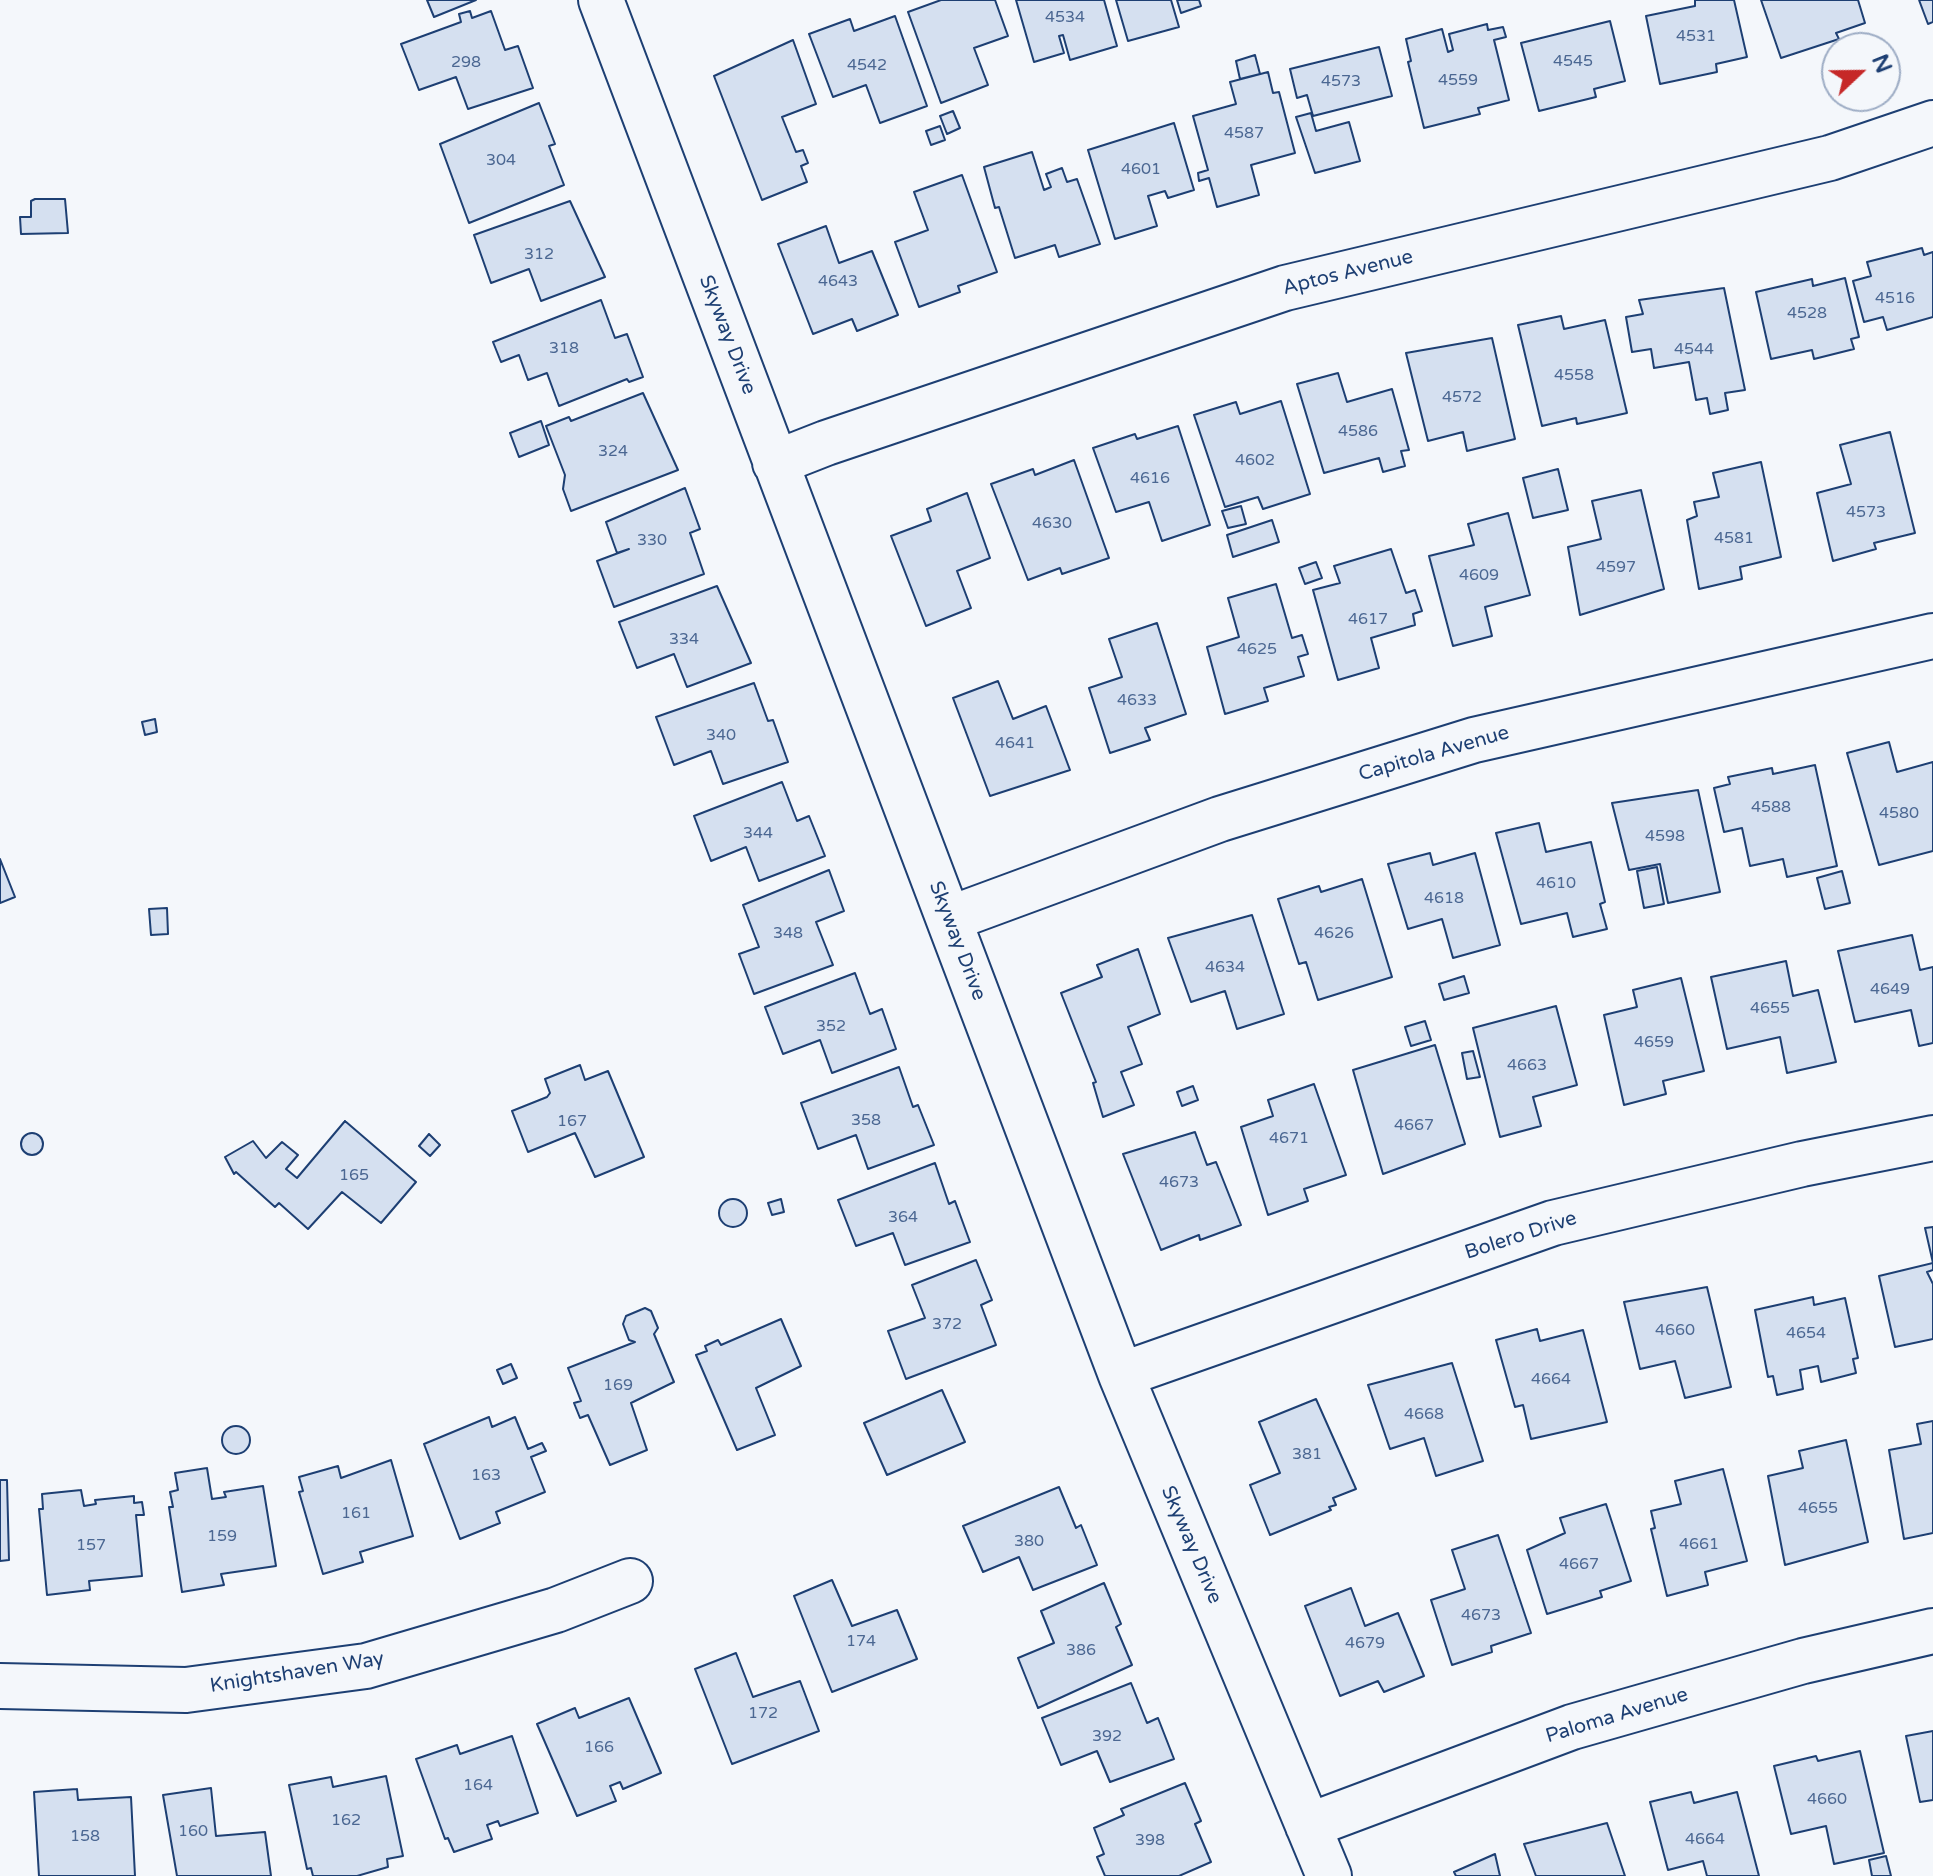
<!DOCTYPE html>
<html>
<head>
<meta charset="utf-8">
<style>
	body { margin:0 }
	#map { position:relative; width:1933px; height:1876px; overflow:hidden; background:#f4f7fb; font-family:"Varela Round",sans-serif }
	canvas { display:block }
	.north { position:absolute; left:1821px; top:32px; width:80px; height:80px; box-sizing:border-box; background:#f4f7fb; border:2px solid #9eadc5; border-radius:50%; rotate:68deg; font-size:22px; font-weight:700; line-height:32px; text-align:center; color:#1d3f73 }
	.north::after { content:''; display:block; margin:auto; width:28px; height:36px; background:#c62828; clip-path:polygon(50% 0,100% 100%,50% 72%,0 100%) }
</style>
</head>
<body>
<div id="map">
<canvas width="1933" height="1876"></canvas>
<div class="north">N</div>
</div>
<script>
const g = document.querySelector('canvas').getContext('2d');
g.lineJoin = 'round';
function fill(path, color) { g.fillStyle = color; g.fill(path, 'evenodd'); }
const toPath = rows => new Path2D(rows.map(r => 'M' + r).join(''));
function trace(path, color, width, dash) { g.strokeStyle = color; g.lineWidth = width; g.lineCap = dash ? 'butt' : 'round'; g.setLineDash(dash || []); g.stroke(path); }
function write(font, color, halo, rows, align = 'center') {
  g.font = font + ' "Varela Round",sans-serif'; g.lineWidth = 6; g.setLineDash([]); g.textBaseline = 'middle'; g.strokeStyle = halo; g.fillStyle = color; for (const [text, x, y, turn = 0] of rows) {
    g.save(); g.translate(x, y); g.rotate((+turn || 0) * Math.PI / 180); g.textAlign = isNaN(turn) ? turn : align; if (halo) g.strokeText(text, 0, 0); g.fillText(text, 0, 0); g.restore();
  }
}
const building = toPath([
	[427,0,476,0,434,17,427,0],
	[941,0,995,0,1008,36,974,48,988,85,941,103,908,12,941,0],
	[1016,0,1104,0,1117,46,1070,60,1063,35,1059,36,1064,53,1034,62,1016,0],
	[1116,0,1171,0,1179,27,1128,41,1116,0],
	[1177,0,1199,0,1201,6,1181,13,1177,0],
	[1695,0,1734,0,1747,57,1716,64,1717,72,1660,84,1646,16,1695,6,1695,0],
	[1761,0,1858,0,1865,23,1836,33,1839,39,1781,58,1761,0],
	[1919,0,1933,0,1933,22,1928,24,1919,0],
	[470,11,472,18,491,11,505,50,518,46,533,88,468,109,456,77,419,90,401,44,461,22,459,14,470,11],
	[895,16,927,106,880,123,866,85,833,97,809,34,850,19,854,31,895,16],
	[1610,21,1625,81,1594,89,1596,97,1539,111,1521,43,1610,21],
	[1487,24,1488,30,1503,27,1506,37,1494,40,1509,100,1478,108,1480,114,1424,128,1408,62,1411,61,1406,39,1442,29,1448,52,1453,50,1449,34,1487,24],
	[793,40,816,104,782,117,796,152,803,150,808,163,801,166,807,182,762,200,714,76,793,40],
	[1379,47,1392,96,1313,116,1307,95,1297,98,1290,69,1379,47],
	[1255,55,1260,74,1240,79,1236,61,1255,55],
	[1268,72,1273,93,1279,92,1295,153,1251,165,1259,195,1217,207,1209,178,1199,181,1198,173,1208,170,1193,116,1236,104,1230,82,1268,72],
	[539,103,555,144,549,146,564,185,469,223,440,144,539,103],
	[953,111,960,128,947,134,940,116,953,111],
	[1311,113,1316,131,1349,122,1360,161,1315,173,1296,117,1311,113],
	[1174,123,1194,190,1168,198,1165,191,1148,196,1157,226,1115,239,1088,150,1174,123],
	[940,126,945,140,931,145,926,131,940,126],
	[1032,152,1044,190,1051,187,1046,174,1062,168,1067,182,1077,179,1100,244,1059,257,1055,245,1015,258,999,207,995,208,984,167,1032,152],
	[962,175,997,272,958,286,960,292,919,307,895,242,928,230,914,192,962,175],
	[35,199,65,199,68,233,21,234,20,217,31,217,31,201,35,199],
	[570,201,605,277,541,301,529,269,491,283,474,235,570,201],
	[826,226,839,263,872,251,898,315,857,331,852,319,813,334,778,244,826,226],
	[1922,248,1924,255,1933,252,1933,317,1887,330,1883,317,1864,322,1853,281,1871,276,1867,262,1922,248],
	[1845,278,1859,337,1851,339,1854,349,1814,359,1812,350,1771,359,1756,292,1812,279,1813,286,1845,278],
	[1724,288,1745,390,1725,393,1728,410,1710,414,1707,398,1696,400,1689,362,1654,368,1651,349,1632,352,1626,317,1643,314,1639,300,1724,288],
	[601,300,615,338,627,334,643,377,629,382,627,379,559,406,547,373,528,380,519,355,501,362,493,342,601,300],
	[1561,316,1564,329,1605,320,1627,413,1577,424,1576,418,1542,426,1518,325,1561,316],
	[1492,338,1515,439,1467,451,1463,432,1428,441,1406,353,1492,338],
	[1338,373,1347,402,1392,389,1409,450,1401,451,1405,466,1383,472,1379,458,1324,473,1297,384,1338,373],
	[643,393,678,470,571,511,563,489,565,475,546,426,569,417,571,421,643,393],
	[1281,401,1310,494,1263,509,1258,497,1225,507,1194,415,1236,402,1240,414,1281,401],
	[541,421,549,445,519,457,510,433,541,421],
	[1178,426,1210,525,1162,541,1149,502,1116,512,1093,448,1135,434,1137,439,1178,426],
	[1890,432,1915,533,1874,543,1876,549,1833,561,1817,493,1851,484,1840,445,1890,432],
	[1074,460,1109,558,1062,574,1060,568,1028,580,991,484,1033,469,1035,475,1074,460],
	[1761,462,1781,557,1740,567,1742,579,1699,589,1687,520,1697,516,1694,502,1719,497,1713,473,1761,462],
	[1558,469,1568,510,1533,518,1523,478,1558,469],
	[685,488,700,529,690,533,704,574,614,607,597,561,629,549,617,553,606,522,685,488],
	[1641,490,1664,589,1580,615,1568,547,1601,539,1592,501,1641,490],
	[967,493,990,558,957,571,971,608,926,626,891,536,931,521,927,509,967,493],
	[1241,506,1246,524,1228,528,1222,511,1241,506],
	[1508,513,1530,595,1485,607,1492,636,1453,646,1429,556,1474,545,1468,524,1508,513],
	[1272,520,1279,542,1233,557,1227,535,1272,520],
	[1391,549,1406,593,1415,590,1422,611,1413,614,1415,625,1371,638,1379,668,1338,680,1313,590,1340,583,1334,566,1391,549],
	[1316,562,1322,578,1305,584,1299,568,1316,562],
	[1276,584,1292,638,1302,635,1308,654,1298,657,1304,676,1264,688,1268,701,1225,714,1207,647,1239,637,1228,598,1276,584],
	[717,586,751,663,687,687,674,654,637,668,619,622,717,586],
	[1157,623,1186,714,1145,728,1150,740,1110,753,1089,688,1122,677,1109,639,1157,623],
	[998,681,1013,719,1046,706,1070,770,990,796,953,698,998,681],
	[754,683,768,721,773,720,788,762,723,784,711,751,674,765,656,717,754,683],
	[155,719,157,732,145,735,142,722,155,719],
	[1889,742,1897,772,1933,762,1933,851,1879,865,1847,753,1889,742],
	[1815,765,1837,866,1787,877,1783,859,1750,866,1742,828,1724,832,1714,788,1730,784,1728,777,1772,768,1773,774,1815,765],
	[782,782,797,821,809,816,825,856,759,881,746,847,711,861,694,816,782,782],
	[1698,790,1720,892,1668,903,1660,864,1629,870,1612,803,1698,790],
	[1539,823,1546,852,1591,842,1605,902,1600,904,1607,929,1573,937,1567,913,1521,924,1496,833,1539,823],
	[1430,853,1433,865,1475,853,1500,945,1453,958,1442,919,1408,929,1388,864,1430,853],
	[0,859,15,897,0,903,0,859],
	[1657,867,1664,904,1644,908,1637,871,1657,867],
	[829,870,844,911,816,922,833,965,754,994,739,954,759,947,743,905,829,870],
	[1842,871,1850,903,1825,909,1817,878,1842,871],
	[1362,879,1392,977,1318,1000,1306,962,1299,964,1278,899,1319,886,1321,892,1362,879],
	[167,908,168,934,151,935,149,909,167,908],
	[1252,915,1284,1014,1237,1029,1225,991,1191,1002,1168,938,1252,915],
	[1912,935,1920,970,1933,967,1933,1043,1919,1046,1911,1010,1855,1022,1838,951,1912,935],
	[1138,949,1160,1014,1128,1027,1142,1064,1121,1072,1134,1105,1103,1117,1093,1083,1096,1082,1061,993,1102,977,1097,965,1138,949],
	[1786,961,1793,996,1818,990,1836,1062,1787,1073,1780,1037,1727,1049,1711,977,1786,961],
	[855,973,870,1014,882,1009,896,1049,832,1073,820,1040,783,1054,765,1007,855,973],
	[1464,976,1469,993,1444,1000,1439,984,1464,976],
	[1681,978,1704,1071,1663,1081,1666,1094,1624,1105,1604,1015,1637,1007,1633,990,1681,978],
	[1556,1006,1577,1085,1533,1097,1541,1126,1500,1137,1473,1028,1556,1006],
	[1425,1021,1431,1040,1411,1046,1405,1027,1425,1021],
	[1435,1045,1465,1144,1383,1174,1353,1070,1435,1045],
	[1473,1051,1480,1077,1467,1079,1462,1053,1473,1051],
	[580,1065,585,1080,608,1071,644,1157,595,1177,575,1133,528,1152,512,1111,547,1097,550,1093,545,1079,580,1065],
	[899,1067,913,1107,918,1105,934,1145,868,1169,856,1135,818,1149,801,1103,899,1067],
	[1314,1084,1346,1175,1304,1189,1308,1201,1268,1215,1241,1127,1273,1116,1268,1100,1314,1084],
	[1193,1086,1198,1100,1182,1106,1177,1092,1193,1086],
	[345,1121,416,1182,381,1223,342,1192,308,1229,279,1203,275,1207,236,1172,234,1174,225,1157,253,1141,266,1158,282,1142,298,1155,286,1169,297,1178,345,1121],
	[1195,1132,1207,1165,1216,1162,1241,1225,1200,1240,1199,1235,1161,1250,1123,1154,1195,1132],
	'21 1144a11 11 0 1 1 22 0a11 11 0 1 1-22 0Z',
	[429,1134,440,1145,430,1156,419,1146,429,1134],
	[935,1163,949,1204,955,1201,970,1242,905,1265,893,1233,856,1246,838,1200,935,1163],
	'719 1213a14 14 0 1 1 28 0a14 14 0 1 1-28 0Z',
	[781,1199,784,1212,772,1215,768,1203,781,1199],
	[1933,1227,1933,1270,1927,1272,1933,1284,1933,1339,1895,1347,1879,1276,1933,1263,1925,1228,1933,1227],
	[976,1260,992,1300,981,1305,996,1345,906,1379,888,1331,925,1318,912,1285,976,1260],
	[1707,1287,1731,1387,1685,1398,1675,1361,1640,1369,1624,1302,1707,1287],
	[1813,1297,1814,1305,1845,1298,1858,1358,1853,1359,1856,1373,1821,1382,1818,1366,1800,1370,1803,1389,1777,1395,1773,1376,1768,1377,1755,1310,1813,1297],
	[645,1308,651,1311,658,1328,654,1334,674,1382,631,1403,647,1450,610,1465,588,1415,580,1418,574,1403,581,1401,568,1368,635,1342,629,1340,623,1324,626,1316,645,1308],
	[781,1319,801,1366,756,1388,775,1435,737,1450,696,1355,707,1351,705,1346,718,1340,721,1345,781,1319],
	[1537,1329,1540,1341,1583,1330,1607,1422,1531,1439,1523,1405,1515,1407,1496,1340,1537,1329],
	[1452,1363,1483,1461,1436,1476,1424,1438,1390,1449,1368,1385,1452,1363],
	[511,1364,517,1378,503,1384,497,1370,511,1364],
	[942,1390,965,1442,887,1475,864,1423,942,1390],
	[1316,1399,1356,1489,1333,1498,1336,1505,1329,1507,1331,1510,1270,1535,1250,1485,1280,1473,1259,1422,1316,1399],
	[489,1417,492,1427,515,1417,528,1449,542,1443,546,1451,531,1457,545,1492,496,1512,500,1523,460,1539,424,1444,489,1417],
	[1933,1421,1933,1533,1904,1539,1889,1450,1921,1444,1917,1424,1933,1421],
	'222 1440a14 14 0 1 1 28 0a14 14 0 1 1-28 0Z',
	[1846,1440,1868,1542,1785,1565,1768,1476,1803,1468,1799,1451,1846,1440],
	[391,1460,413,1536,360,1552,363,1562,323,1574,299,1492,303,1491,299,1477,338,1466,341,1478,391,1460],
	[207,1468,212,1499,226,1497,224,1492,263,1486,276,1566,221,1574,224,1585,182,1592,169,1507,173,1507,170,1492,178,1490,175,1473,207,1468],
	[1723,1469,1747,1561,1705,1572,1708,1585,1667,1596,1651,1529,1655,1528,1651,1511,1681,1504,1675,1481,1723,1469],
	[0,1480,7,1480,9,1560,0,1561,0,1480],
	[1059,1487,1076,1528,1081,1525,1097,1565,1033,1590,1019,1557,983,1572,963,1526,1059,1487],
	[81,1490,84,1506,96,1504,95,1500,134,1496,134,1503,142,1502,144,1515,136,1515,142,1576,89,1581,90,1590,47,1595,39,1509,43,1509,42,1494,81,1490],
	[1606,1504,1631,1581,1600,1591,1602,1597,1547,1614,1527,1550,1565,1533,1560,1518,1606,1504],
	[1498,1535,1531,1633,1491,1646,1492,1652,1452,1665,1431,1600,1465,1589,1452,1550,1498,1535],
	[832,1580,852,1626,897,1610,917,1659,832,1692,794,1596,832,1580],
	[1104,1583,1121,1624,1116,1627,1132,1665,1038,1708,1018,1658,1054,1643,1041,1611,1104,1583],
	[1351,1588,1365,1626,1398,1613,1424,1676,1384,1692,1378,1681,1340,1696,1305,1606,1351,1588],
	[736,1653,753,1697,800,1681,819,1731,732,1764,695,1669,736,1653],
	[1131,1683,1147,1723,1158,1718,1174,1759,1110,1782,1097,1751,1061,1765,1042,1718,1131,1683],
	[629,1698,661,1773,623,1789,620,1782,610,1786,616,1801,577,1816,537,1724,575,1708,579,1718,629,1698],
	[1933,1731,1933,1800,1920,1802,1906,1736,1933,1731],
	[512,1736,538,1813,500,1826,498,1821,487,1825,492,1839,454,1852,448,1838,445,1839,416,1759,457,1745,460,1754,512,1736],
	[1860,1751,1884,1853,1834,1864,1826,1826,1791,1834,1774,1766,1816,1756,1818,1761,1860,1751],
	[386,1776,403,1856,387,1859,388,1867,357,1876,313,1876,311,1868,307,1869,289,1785,331,1777,333,1787,386,1776],
	[1185,1783,1201,1821,1195,1824,1211,1862,1179,1876,1105,1876,1097,1857,1104,1854,1094,1828,1124,1815,1121,1809,1185,1783],
	[211,1788,216,1836,265,1832,271,1876,177,1876,163,1795,211,1788],
	[77,1789,78,1800,131,1797,135,1876,39,1876,34,1792,77,1789],
	[1691,1792,1694,1803,1737,1792,1759,1876,1707,1876,1703,1861,1668,1870,1650,1802,1691,1792],
	[1607,1823,1625,1876,1536,1876,1524,1844,1607,1823],
	[1495,1854,1500,1876,1456,1876,1454,1872,1495,1854],
	[1886,1856,1891,1876,1872,1876,1869,1860,1886,1856]
]);
fill(building, '#d5e0f0');
trace(building, '#1d3f73', 2);
const minor = toPath([
	[601,0,1121,1375,1329,1876],
	[775,463,826,443,1285,288,1830,158,1933,123],
	[949,919,1220,819,1474,740,1933,636],
	[1121,1375,1553,1223,1802,1164,1933,1138],
	[0,1686,186,1690,366,1666,556,1610,630,1581],
	[1308,1826,1572,1727,1803,1661,1933,1631]
]);
trace(minor, '#1d3f73', 48);
trace(minor, '#f4f7fb', 44);
write('16px', '#4b6792', null, [
	["4534",1065,18],
	["4531",1696,37],
	["4545",1573,62],
	["298",466,63],
	["4542",867,66],
	["4559",1458,81],
	["4573",1341,82],
	["4587",1244,134],
	["304",501,161],
	["4601",1141,170],
	["312",539,255],
	["4643",838,282],
	["4516",1895,299],
	["4528",1807,314],
	["318",564,349],
	["4544",1694,350],
	["4558",1574,376],
	["4572",1462,398],
	["4586",1358,432],
	["324",613,452],
	["4602",1255,461],
	["4616",1150,479],
	["4573",1866,513],
	["4630",1052,524],
	["4581",1734,539],
	["330",652,541],
	["4597",1616,568],
	["4609",1479,576],
	["4617",1368,620],
	["334",684,640],
	["4625",1257,650],
	["4633",1137,701],
	["340",721,736],
	["4641",1015,744],
	["4588",1771,808],
	["4580",1899,814],
	["344",758,834],
	["4598",1665,837],
	["4610",1556,884],
	["4618",1444,899],
	["348",788,934],
	["4626",1334,934],
	["4634",1225,968],
	["4649",1890,990],
	["4655",1770,1009],
	["352",831,1027],
	["4659",1654,1043],
	["4663",1527,1066],
	["358",866,1121],
	["167",572,1122],
	["4667",1414,1126],
	["4671",1289,1139],
	["165",354,1176],
	["4673",1179,1183],
	["364",903,1218],
	["372",947,1325],
	["4660",1675,1331],
	["4654",1806,1334],
	["4664",1551,1380],
	["169",618,1386],
	["4668",1424,1415],
	["381",1307,1455],
	["163",486,1476],
	["4655",1818,1509],
	["161",356,1514],
	["159",222,1537],
	["380",1029,1542],
	["4661",1699,1545],
	["157",91,1546],
	["4667",1579,1565],
	["4673",1481,1616],
	["174",861,1642],
	["4679",1365,1644],
	["386",1081,1651],
	["172",763,1714],
	["392",1107,1737],
	["166",599,1748],
	["164",478,1786],
	["4660",1827,1800],
	["162",346,1821],
	["160",193,1832],
	["158",85,1837],
	["4664",1705,1840],
	["398",1150,1841]
]);
write('20px', '#1d3f73', '#f4f7fb', [
	["Aptos Avenue",1348,273,-14],
	["Skyway Drive",727,335,69],
	["Capitola Avenue",1434,754,-16],
	["Skyway Drive",957,941,69],
	["Bolero Drive",1521,1236,-18],
	["Skyway Drive",1191,1545,67],
	["Knightshaven Way",297,1673,-9],
	["Paloma Avenue",1617,1716,-17]
]);
</script>
</body>
</html>
